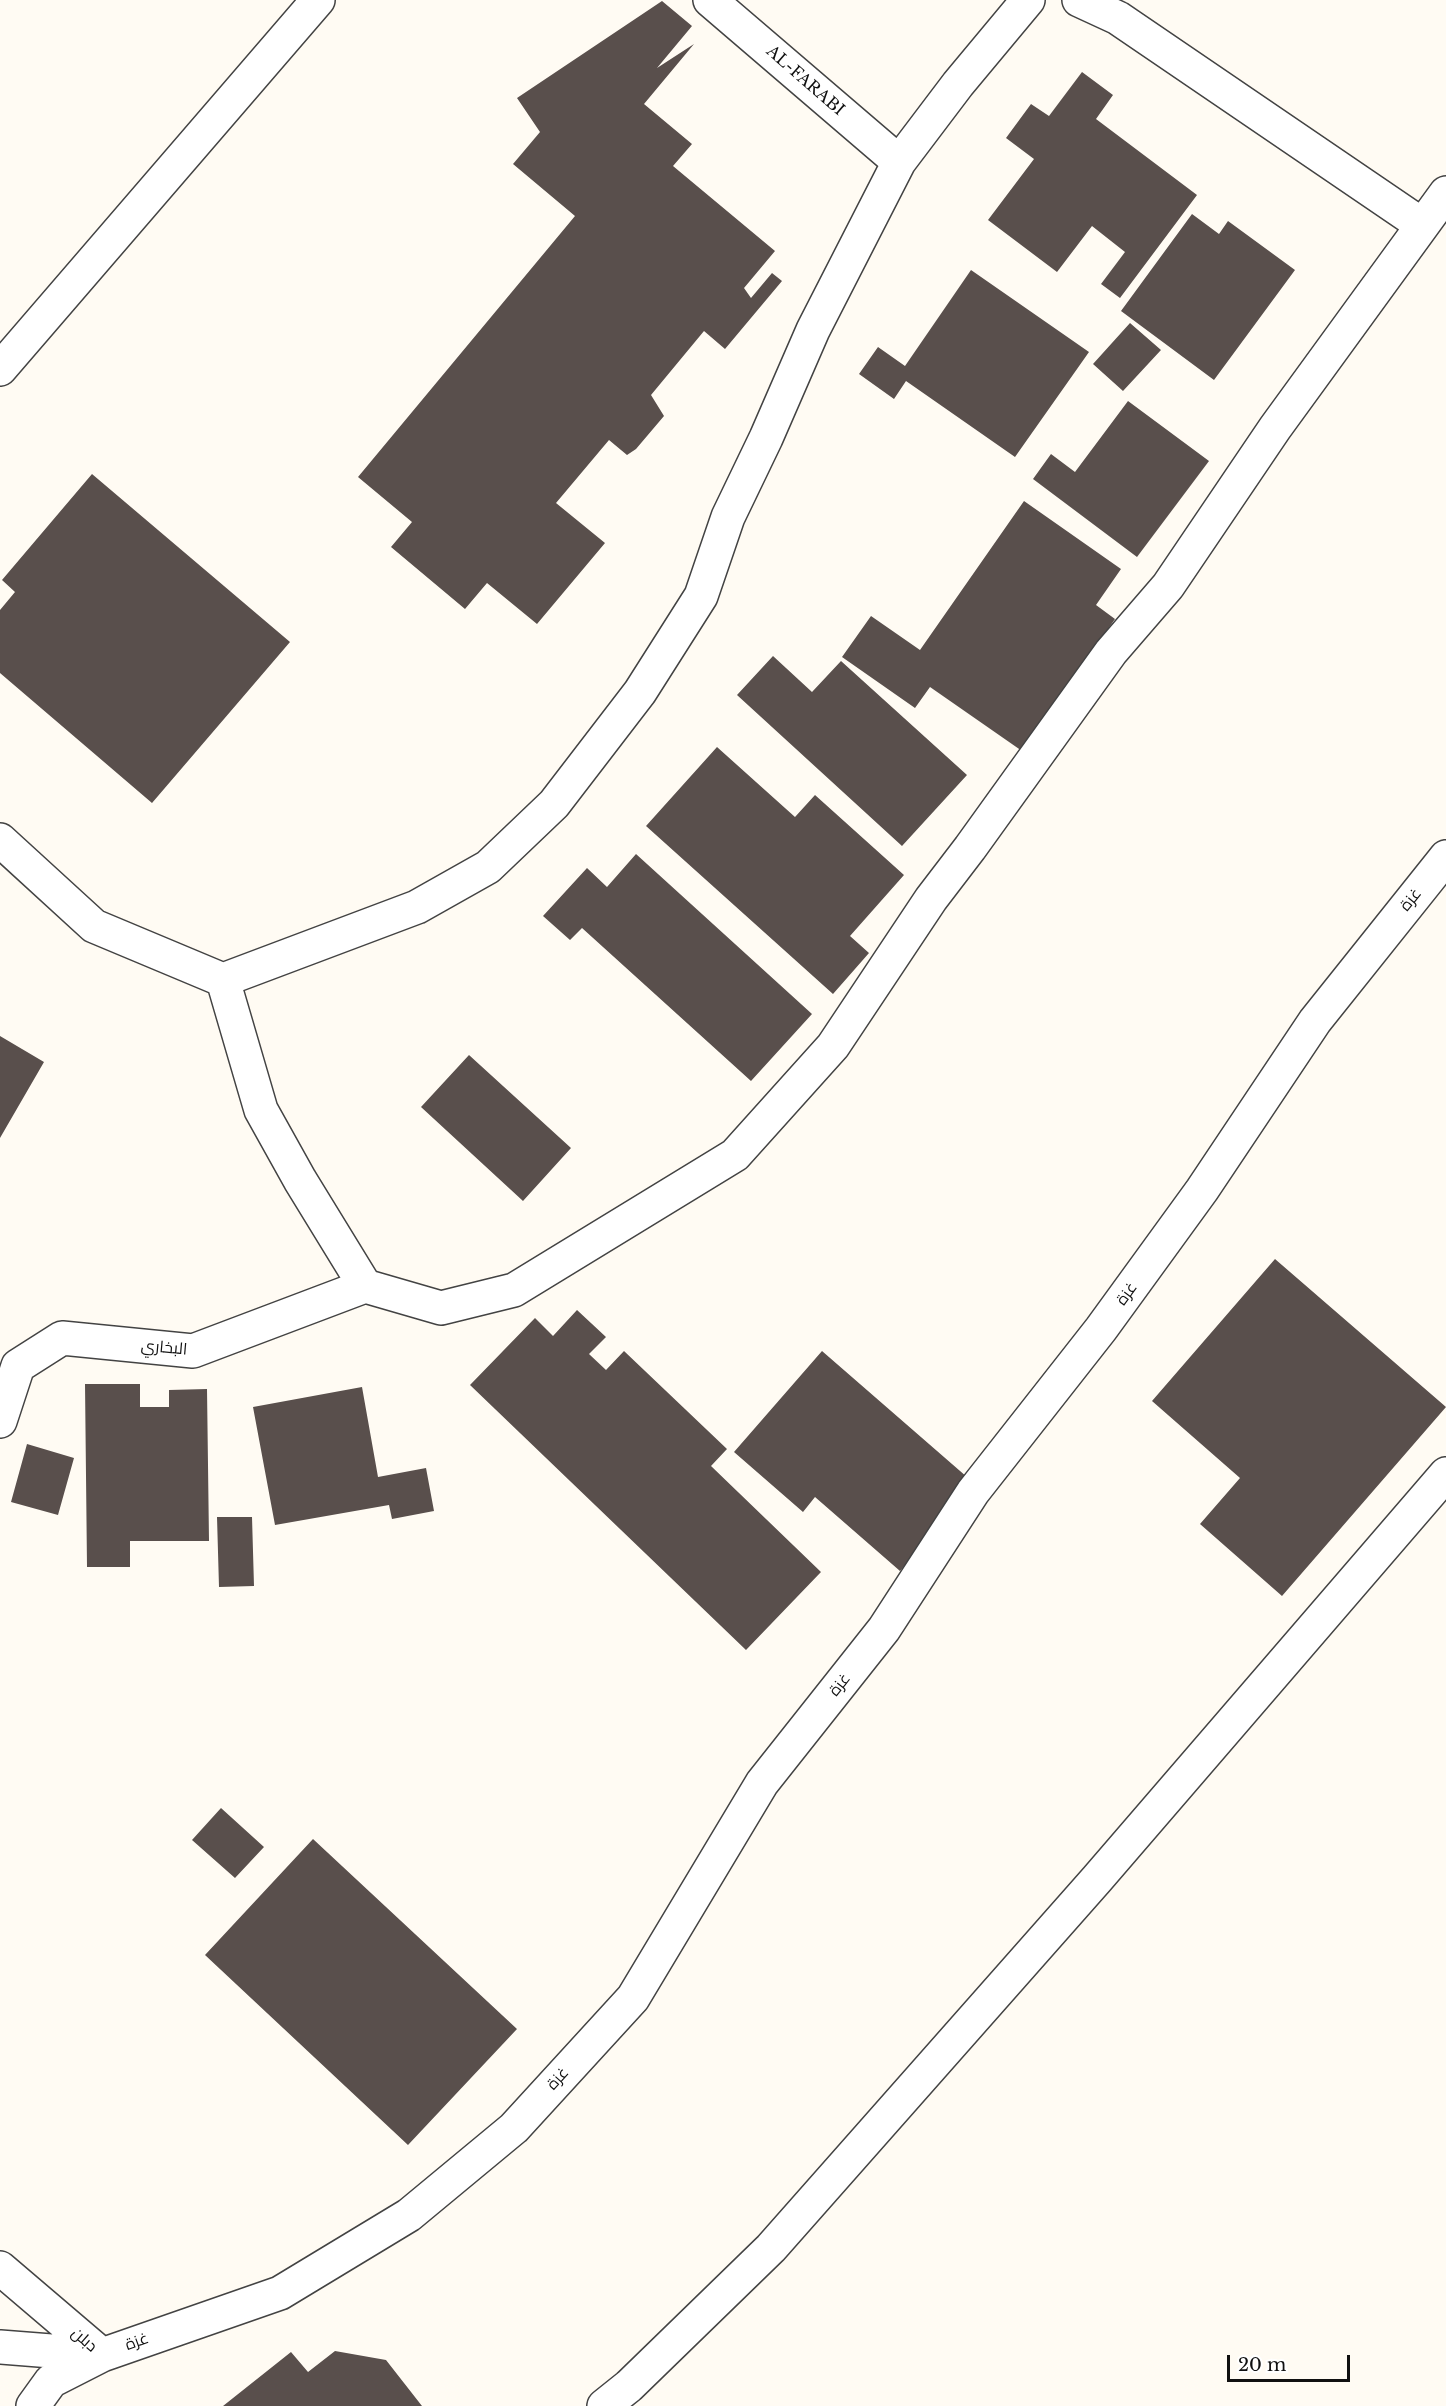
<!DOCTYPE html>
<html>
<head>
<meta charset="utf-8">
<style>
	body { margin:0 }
	#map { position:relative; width:1446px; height:2406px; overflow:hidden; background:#fffbf3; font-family:"Libre Baskerville",serif }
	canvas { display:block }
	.scale { position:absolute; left:1227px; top:2355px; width:123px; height:27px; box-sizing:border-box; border:3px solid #101010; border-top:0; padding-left:8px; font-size:18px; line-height:21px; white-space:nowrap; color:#101010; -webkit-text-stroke:4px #fff; paint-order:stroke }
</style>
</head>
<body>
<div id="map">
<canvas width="1446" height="2406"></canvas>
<div class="scale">20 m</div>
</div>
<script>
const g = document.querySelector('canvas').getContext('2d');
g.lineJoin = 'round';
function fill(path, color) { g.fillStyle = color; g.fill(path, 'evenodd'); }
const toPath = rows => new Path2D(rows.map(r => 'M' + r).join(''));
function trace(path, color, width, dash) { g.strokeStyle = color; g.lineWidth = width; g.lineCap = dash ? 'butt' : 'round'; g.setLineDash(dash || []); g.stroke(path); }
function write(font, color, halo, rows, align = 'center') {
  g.font = font + ' "Libre Baskerville",Cairo,serif'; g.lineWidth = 6; g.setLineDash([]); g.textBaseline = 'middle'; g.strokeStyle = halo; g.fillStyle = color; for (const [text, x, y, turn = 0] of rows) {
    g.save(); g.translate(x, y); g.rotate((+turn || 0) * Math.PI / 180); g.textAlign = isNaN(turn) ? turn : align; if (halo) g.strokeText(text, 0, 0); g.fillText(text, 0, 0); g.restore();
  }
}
fill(toPath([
	[662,1,692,26,657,68,694,44,644,104,692,144,673,166,775,251,744,288,751,298,772,273,782,281,725,349,704,331,651,395,664,416,636,449,627,455,609,440,556,503,605,543,537,624,487,583,465,609,391,547,412,522,358,477,575,216,513,164,540,132,517,98],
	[1082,72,1113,95,1096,119,1197,195,1120,298,1101,284,1125,252,1092,226,1057,272,988,220,1034,159,1006,138,1031,104,1049,116],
	[1192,214,1219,234,1228,221,1295,270,1214,380,1121,311],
	[971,270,1089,352,1015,457,906,381,894,399,859,374,878,347,905,366],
	[1130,323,1161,350,1123,391,1093,364],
	[1128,401,1209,461,1137,557,1033,479,1051,454,1075,472],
	[92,474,290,642,152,803,0,673,0,610,15,592,2,580],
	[1024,501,1121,569,1096,605,1115,619,1022,751,930,687,915,708,842,657,871,616,920,650],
	[773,656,812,692,841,661,967,775,902,846,737,695],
	[717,747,795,817,815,795,904,875,850,936,869,953,833,994,646,826],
	[636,854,812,1014,751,1081,582,928,570,940,543,916,587,868,607,887],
	[0,1036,44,1062,0,1138],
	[469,1055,571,1148,523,1201,421,1107],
	[1275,1259,1446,1407,1282,1596,1200,1524,1240,1478,1152,1401],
	[577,1310,606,1337,589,1354,606,1370,624,1351,727,1449,711,1466,821,1572,746,1650,470,1385,535,1318,553,1336],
	[822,1351,975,1484,900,1571,815,1497,803,1512,734,1452],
	[85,1384,140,1384,140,1407,169,1407,169,1390,207,1389,209,1541,130,1541,130,1567,87,1567],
	[362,1387,378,1477,426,1468,434,1511,392,1519,389,1505,275,1525,253,1407],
	[27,1444,74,1458,58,1515,11,1502],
	[217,1517,252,1517,254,1586,219,1587],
	[221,1808,264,1847,235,1878,192,1840],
	[313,1839,517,2029,408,2145,205,1955],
	[335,2351,386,2360,422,2406,223,2406,291,2352,308,2372]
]), '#594f4c');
const street = toPath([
	[710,0,899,162],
	[1079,0,1118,18,1422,225],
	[0,369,318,0],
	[0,840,94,926,223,980],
	[223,980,261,1110,300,1180,365,1286,441,1308,514,1290,735,1155,833,1046,931,899,970,848,1111,652,1168,586,1275,428,1446,193],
	[223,980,417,907,488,867,554,804,640,692,701,596,728,517,766,438,813,330,899,162,958,84,1028,0],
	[0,1421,18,1366,62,1338,193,1351,365,1286],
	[0,2268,102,2355],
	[0,2347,102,2355],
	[33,2406,51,2381,102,2355,280,2293,409,2215,514,2128,633,1998,762,1783,884,1629,973,1492,1101,1329,1202,1190,1315,1021,1446,857],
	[604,2406,629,2386,771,2248,1097,1879,1446,1474]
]);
trace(street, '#434343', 36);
trace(street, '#fff', 33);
write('16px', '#101010', '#fff', [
	["AL-FARABI",805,81,41],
	["غزة",1411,900,-51],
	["غزة",1127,1294,-54],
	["البخاري",164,1348,5],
	["غزة",840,1685,-52],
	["غزة",558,2079,-48],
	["دبلن",84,2340,41],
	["غزة",137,2342,-20]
]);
</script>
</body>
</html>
